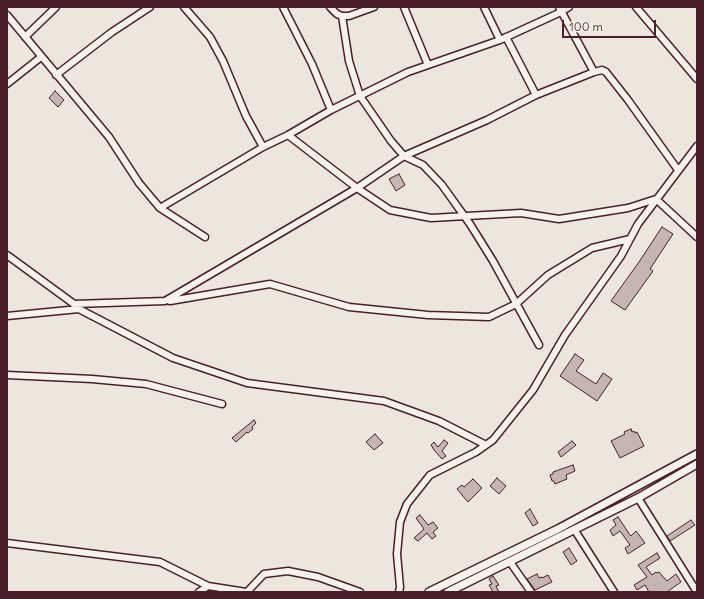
<!DOCTYPE html>
<html>
<head>
<meta charset="utf-8">
<style>
	body { margin:0 }
	#map { position:relative; width:704px; height:599px; overflow:hidden; background:#ece6dd; font-family:Delius,sans-serif }
	canvas { display:block }
	.frame { position:absolute; inset:0; border:8px solid #4a1f2b; pointer-events:none }
	.scale { position:absolute; left:562px; top:20px; width:94px; height:18px; box-sizing:border-box; border:2px solid #4a1f2b; border-top:0; padding-left:5px; font-size:12px; line-height:14px; white-space:nowrap; color:#4a1f2b; -webkit-text-stroke:3px #f7f3e8; paint-order:stroke }
</style>
</head>
<body>
<div id="map">
<canvas width="704" height="599"></canvas>
<div class="frame"></div>
<div class="scale">100 m</div>
</div>
<script>
const g = document.querySelector('canvas').getContext('2d');
g.lineJoin = 'round';
function fill(path, color) { g.fillStyle = color; g.fill(path, 'evenodd'); }
const toPath = rows => new Path2D(rows.map(r => 'M' + r).join(''));
function trace(path, color, width, dash) { g.strokeStyle = color; g.lineWidth = width; g.lineCap = dash ? 'butt' : 'round'; g.setLineDash(dash || []); g.stroke(path); }
const building = toPath([
	[55,91,64,100,58,107,49,98,55,91],
	[399,174,405,185,396,191,389,179,399,174],
	[662,227,673,234,650,269,653,271,625,310,611,301,639,262,662,227],
	[575,354,584,360,576,371,596,384,603,373,612,379,597,401,560,376,575,354],
	[254,420,256,423,252,427,253,429,248,433,247,432,236,442,232,438,254,420],
	[631,429,632,432,634,431,635,433,637,432,644,446,620,458,611,441,625,434,624,432,631,429],
	[375,434,383,443,374,450,366,442,375,434],
	[444,440,448,443,442,451,446,456,442,459,434,450,431,445,434,442,438,447,444,440],
	[572,441,576,445,561,457,558,452,572,441],
	[573,465,575,471,566,475,567,479,555,484,554,481,552,481,550,475,553,474,553,472,573,465],
	[497,478,506,486,499,494,490,486,497,478],
	[473,479,482,488,468,502,457,489,462,485,464,487,473,479],
	[530,509,538,523,533,526,525,513,530,509],
	[420,515,428,525,433,522,438,528,433,532,436,536,432,539,427,533,418,541,414,538,424,529,416,518,420,515],
	[618,517,630,535,631,536,636,531,645,543,628,554,625,548,630,545,620,531,613,536,610,530,616,525,613,520,618,517],
	[691,520,695,525,670,541,667,536,691,520],
	[569,548,577,561,571,565,563,552,569,548],
	[657,553,660,558,646,567,652,575,656,572,657,573,659,572,667,581,676,574,681,582,667,592,649,592,645,585,637,590,634,585,647,577,638,565,657,553],
	[537,574,539,578,542,577,542,578,548,575,552,582,535,590,527,579,537,574],
	[493,576,499,585,496,586,499,592,493,592,489,585,492,584,489,579,493,576]
]);
fill(building, '#c4b5b0');
trace(building, '#4a1f2b', 1);
const minor = toPath([
	[184,7,210,37,223,61,246,116,263,147],
	[283,7,312,64,331,110],
	[330,7,337,14,342,16,349,16,374,7],
	[404,7,428,65],
	[484,7,500,40],
	[559,7,594,72],
	[636,7,697,79],
	[7,15,109,137,139,183,160,208,205,237],
	[342,16,349,61,360,96,391,141,404,156,423,165,442,185,452,199,470,224,493,261,539,345],
	[25,37,56,7],
	[506,37,536,95],
	[56,75,112,32,150,7],
	[7,84,41,57],
	[288,135,357,188,390,210,431,218,521,213,559,219,628,208,656,199,697,237],
	[160,208,263,147,288,135,331,110,408,72,500,40,561,12,569,7],
	[7,255,74,304],
	[170,301,270,284,349,307,428,315,489,317,516,304,548,275,592,248,630,239],
	[79,309,173,358,247,383,384,401,439,421,486,445],
	[7,316,79,309,74,304,165,301,357,188,404,156,487,120,536,95,594,72,602,70,606,72,628,100,678,170],
	[7,375,92,379,146,384,222,404],
	[638,498,697,592],
	[574,529,614,592],
	[7,543,160,562,208,586,246,592],
	[510,562,531,592],
	[199,592,208,586],
	[247,592,264,574,288,571,318,577,360,592],
	[399,592,400,587,397,554,400,522,407,504,430,475,476,452,493,440,533,390,565,335,621,256,638,224,697,146]
]);
const tertiary = toPath([
	[429,592,558,529,697,454],
	[448,592,638,498,697,464]
]);
trace(minor, '#4a1f2b', 9);
trace(tertiary, '#4a1f2b', 10);
trace(minor, '#f7f3e8', 6);
trace(tertiary, '#f7f3e8', 7);
</script>
</body>
</html>
